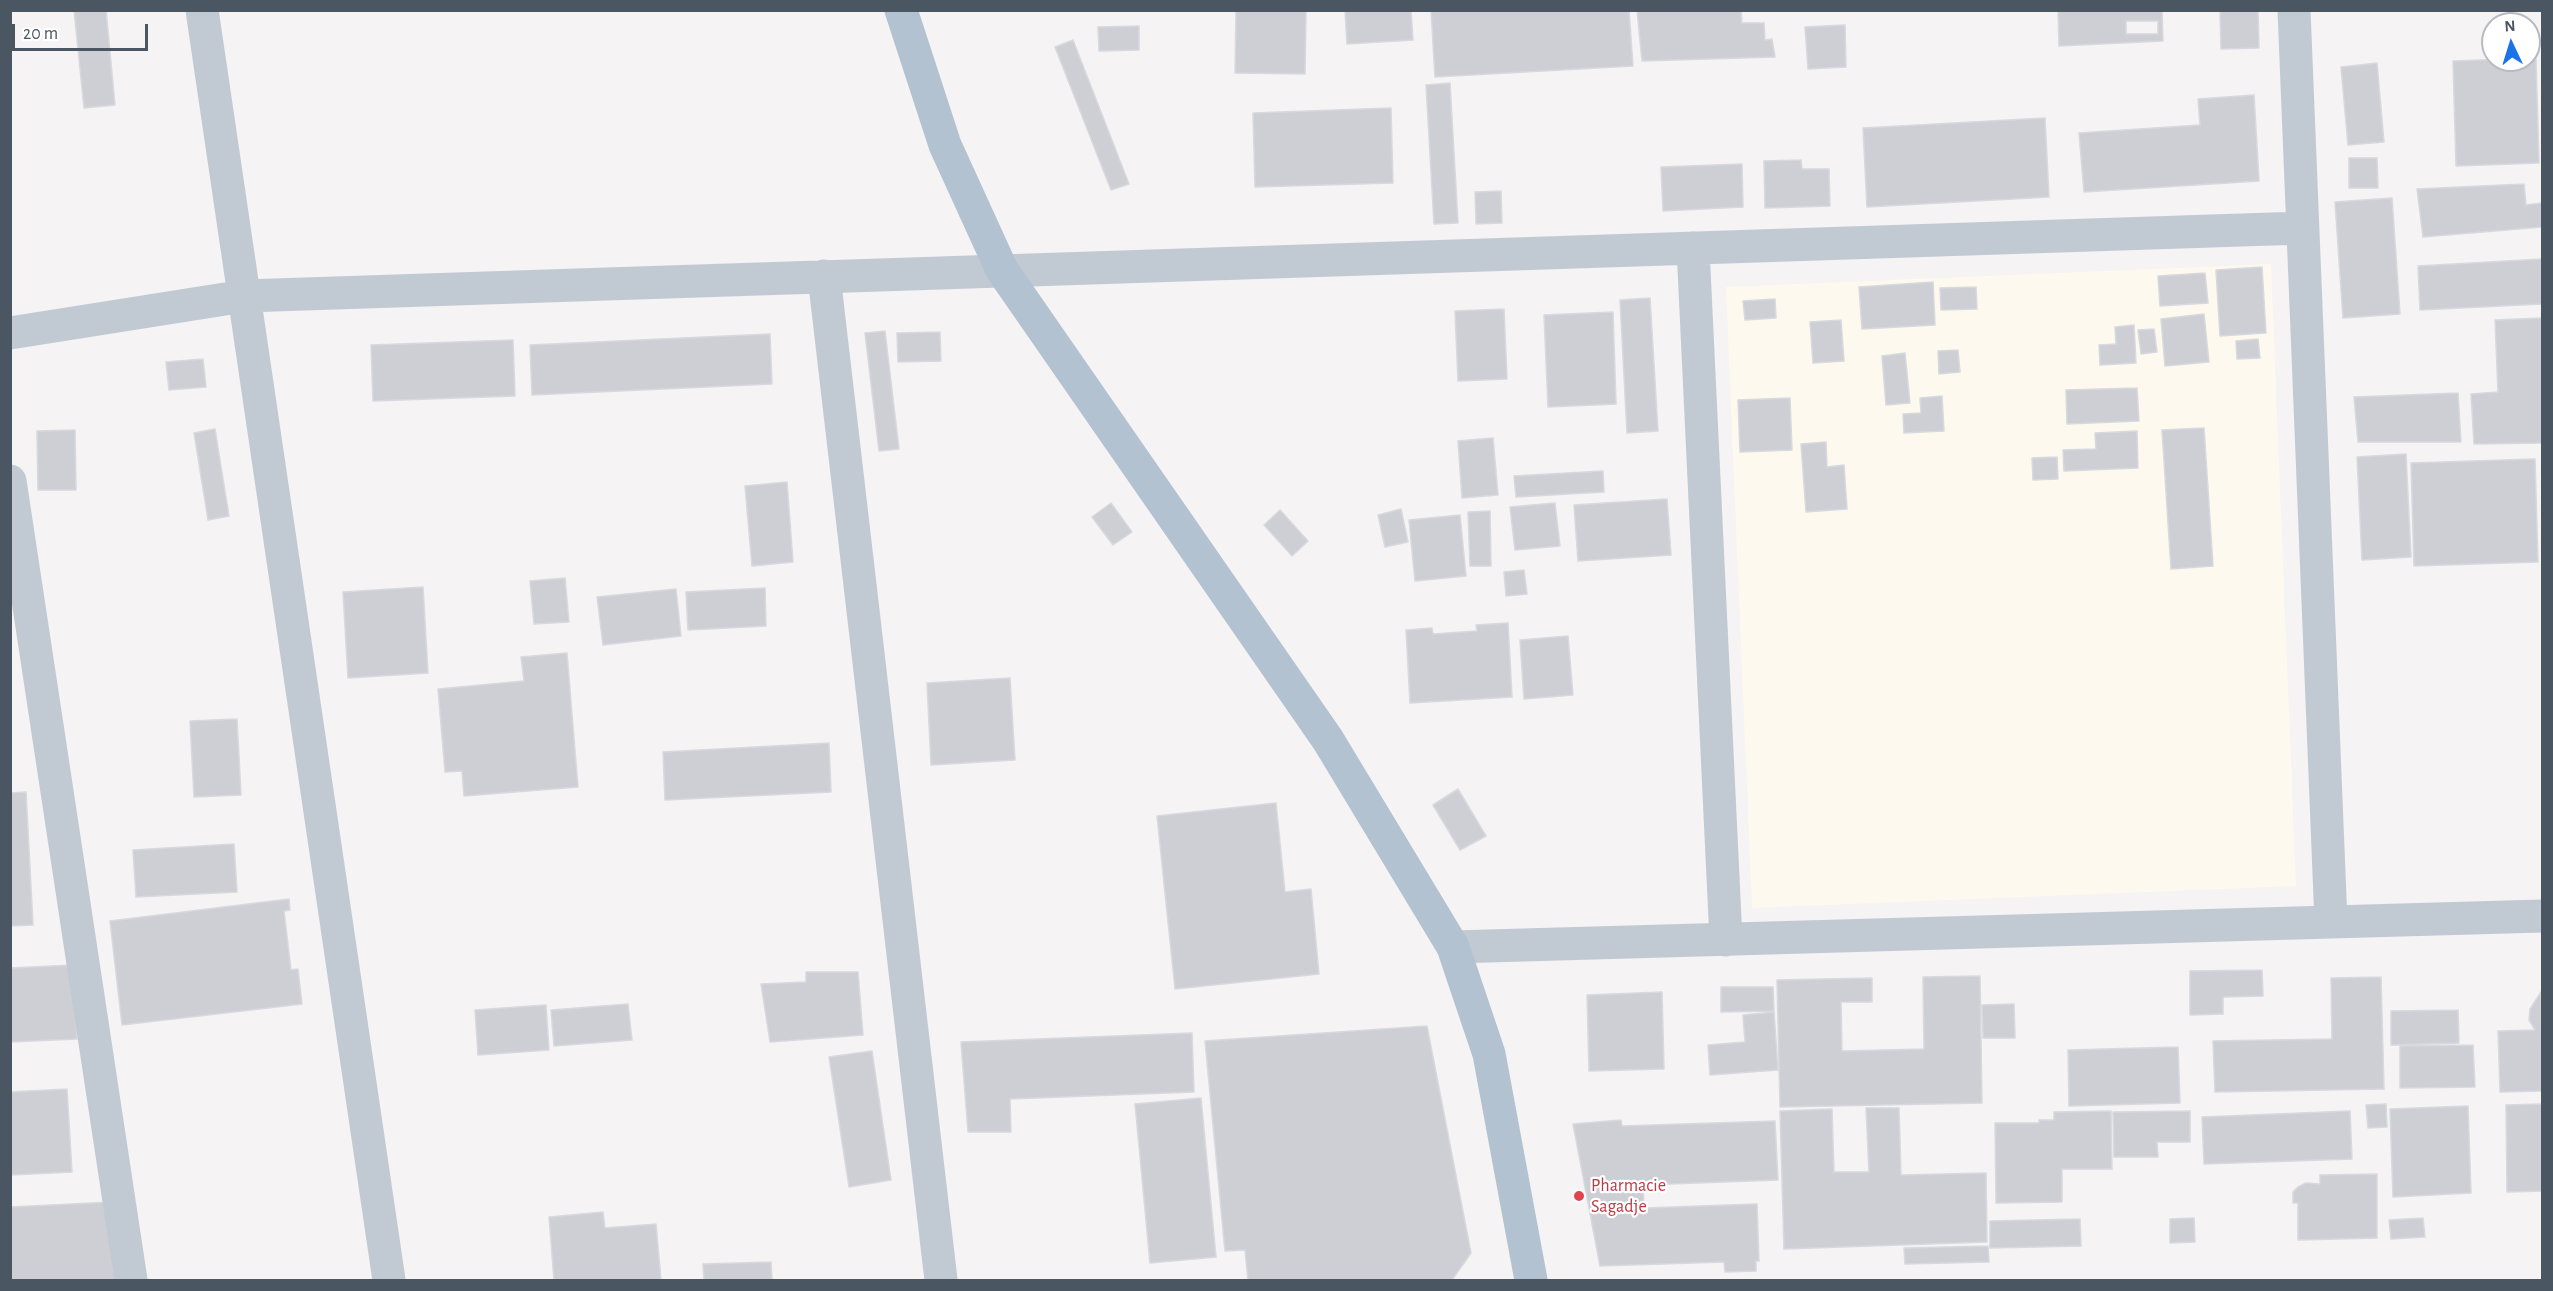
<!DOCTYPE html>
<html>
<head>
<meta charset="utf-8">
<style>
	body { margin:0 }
	#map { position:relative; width:2553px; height:1291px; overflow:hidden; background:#f5f3f3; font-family:"Alegreya Sans",sans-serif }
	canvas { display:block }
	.frame { position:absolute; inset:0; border:12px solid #4a5661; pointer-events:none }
	.north { position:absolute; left:2481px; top:12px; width:60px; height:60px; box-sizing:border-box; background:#fff; border:2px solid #b7bbc0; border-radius:50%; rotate:356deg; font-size:16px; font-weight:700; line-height:24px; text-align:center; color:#4a5661 }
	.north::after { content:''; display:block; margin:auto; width:21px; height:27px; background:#1a73e8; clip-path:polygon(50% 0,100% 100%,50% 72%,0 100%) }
	.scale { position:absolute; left:12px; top:24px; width:136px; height:27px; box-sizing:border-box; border:3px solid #4a5661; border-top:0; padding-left:8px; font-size:18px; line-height:21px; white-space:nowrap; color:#4a5661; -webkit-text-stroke:4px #fff; paint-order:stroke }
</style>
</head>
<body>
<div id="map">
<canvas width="2553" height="1291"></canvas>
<div class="frame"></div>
<div class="north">N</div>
<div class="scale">20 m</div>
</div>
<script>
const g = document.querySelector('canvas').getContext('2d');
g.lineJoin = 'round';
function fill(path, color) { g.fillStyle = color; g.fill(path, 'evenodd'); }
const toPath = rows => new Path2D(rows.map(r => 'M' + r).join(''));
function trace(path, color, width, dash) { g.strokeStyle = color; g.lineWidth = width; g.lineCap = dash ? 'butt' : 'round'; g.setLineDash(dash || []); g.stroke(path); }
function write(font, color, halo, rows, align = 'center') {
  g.font = font + ' "Alegreya Sans",sans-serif'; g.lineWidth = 4.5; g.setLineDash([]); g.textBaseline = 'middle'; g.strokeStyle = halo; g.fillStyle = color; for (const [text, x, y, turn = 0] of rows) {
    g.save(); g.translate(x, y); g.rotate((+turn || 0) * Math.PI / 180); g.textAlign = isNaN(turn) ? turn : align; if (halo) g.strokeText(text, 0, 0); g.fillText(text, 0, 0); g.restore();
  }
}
fill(toPath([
	[2271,264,2296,886,1752,908,1726,287]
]), '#fdf9ef');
const building = toPath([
	[74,10,106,10,115,105,84,108,74,10],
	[1236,10,1306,10,1305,74,1235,73,1236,10],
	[1345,10,1411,10,1413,40,1347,44,1345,10],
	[1431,10,1629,10,1633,66,1435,77,1431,10],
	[1637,10,1741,10,1742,23,1764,23,1765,40,1772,39,1775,57,1642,61,1637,10],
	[2058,10,2162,10,2163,41,2059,46,2058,10],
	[2126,21,2158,21,2158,34,2126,34,2126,21],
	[2220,10,2258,10,2259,48,2221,49,2220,10],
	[1845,25,1846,67,1808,69,1805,27,1845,25],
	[1139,26,1139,50,1099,51,1098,27,1139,26],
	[1073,40,1129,184,1111,190,1055,47,1073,40],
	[2536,58,2539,163,2456,166,2453,61,2536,58],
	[2377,63,2384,142,2348,145,2341,67,2377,63],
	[1450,83,1458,223,1434,224,1426,85,1450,83],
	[2254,95,2259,181,2084,192,2079,133,2200,125,2198,99,2254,95],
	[1391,108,1393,183,1255,187,1253,113,1391,108],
	[2045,118,2049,197,1867,207,1863,128,2045,118],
	[2349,158,2377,158,2378,188,2349,188,2349,158],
	[1801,160,1802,169,1829,169,1830,206,1765,208,1764,161,1801,160],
	[1742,164,1743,207,1663,211,1661,167,1742,164],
	[2524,184,2526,205,2542,203,2542,227,2423,237,2417,189,2524,184],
	[1501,191,1502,223,1476,224,1475,192,1501,191],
	[2392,198,2400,314,2343,318,2335,202,2392,198],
	[2542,259,2542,304,2420,310,2418,266,2542,259],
	[2262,267,2266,333,2220,336,2216,270,2262,267],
	[2205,273,2208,303,2160,306,2158,276,2205,273],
	[1933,282,1935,325,1862,329,1859,287,1933,282],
	[1976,287,1977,309,1941,310,1940,288,1976,287],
	[1650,298,1658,431,1627,433,1620,300,1650,298],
	[1775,299,1776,318,1745,320,1743,301,1775,299],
	[1504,309,1507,379,1458,381,1455,311,1504,309],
	[1613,312,1616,404,1548,407,1544,315,1613,312],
	[2204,314,2209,362,2165,366,2161,319,2204,314],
	[2542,318,2542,443,2474,444,2471,394,2498,392,2495,320,2542,318],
	[1841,320,1844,361,1813,363,1810,322,1841,320],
	[2134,325,2136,363,2100,365,2099,345,2116,344,2115,327,2134,325],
	[2154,329,2157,352,2141,354,2138,330,2154,329],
	[885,331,899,449,879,451,865,333,885,331],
	[940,332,941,361,898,362,897,333,940,332],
	[770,334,772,384,532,395,530,345,770,334],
	[2258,339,2260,358,2237,359,2236,341,2258,339],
	[513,340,515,396,373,401,371,345,513,340],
	[1958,350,1960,372,1939,374,1938,351,1958,350],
	[1905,353,1910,403,1886,405,1882,356,1905,353],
	[203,359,206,387,169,390,166,362,203,359],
	[2137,388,2139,421,2067,424,2066,390,2137,388],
	[2458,393,2461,442,2358,442,2354,397,2458,393],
	[1942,396,1944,431,1904,433,1903,414,1921,413,1920,398,1942,396],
	[1790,398,1792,450,1740,452,1738,400,1790,398],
	[2204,428,2213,566,2171,569,2162,430,2204,428],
	[215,429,229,516,208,520,194,433,215,429],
	[75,430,76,490,38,490,37,431,75,430],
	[2137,431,2138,468,2064,471,2063,450,2096,449,2095,433,2137,431],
	[1493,438,1498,495,1462,498,1458,441,1493,438],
	[1826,442,1827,467,1844,465,1847,509,1806,512,1801,444,1826,442],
	[2406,454,2411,557,2362,560,2357,457,2406,454],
	[2057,457,2058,479,2033,480,2032,458,2057,457],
	[2535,459,2538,562,2414,566,2411,463,2535,459],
	[1603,471,1604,492,1516,497,1514,476,1603,471],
	[787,482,793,562,752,566,745,486,787,482],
	[1667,499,1671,555,1578,561,1574,505,1667,499],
	[1111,503,1132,532,1113,545,1092,517,1111,503],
	[1555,503,1560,546,1515,550,1510,507,1555,503],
	[1401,509,1408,542,1385,547,1378,515,1401,509],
	[1280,510,1308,541,1292,556,1264,525,1280,510],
	[1490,511,1491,566,1470,566,1468,512,1490,511],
	[1460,515,1466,576,1415,581,1409,520,1460,515],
	[1524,570,1527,594,1506,596,1504,572,1524,570],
	[565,578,569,622,534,624,530,581,565,578],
	[423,587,428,673,348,678,343,592,423,587],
	[765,588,766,626,688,630,686,592,765,588],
	[676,589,681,636,603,645,597,597,676,589],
	[1508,623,1512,697,1410,703,1406,630,1432,628,1433,634,1477,631,1476,625,1508,623],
	[1568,636,1573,695,1524,699,1520,640,1568,636],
	[567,653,578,787,464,796,462,771,445,772,438,689,524,681,521,657,567,653],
	[1010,678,1015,760,931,765,927,683,1010,678],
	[237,719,241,795,194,797,190,721,237,719],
	[829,743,831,792,665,800,663,752,829,743],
	[1458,789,1486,836,1460,850,1433,805,1458,789],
	[26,792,33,925,10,926,10,793,26,792],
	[1276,803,1285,892,1311,889,1319,974,1175,989,1157,816,1276,803],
	[234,844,237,892,136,897,133,850,234,844],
	[289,899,290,910,284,911,291,970,298,969,302,1004,122,1025,110,921,289,899],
	[73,965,77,1039,10,1042,10,968,73,965],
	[2262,970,2263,996,2223,997,2223,1014,2190,1015,2190,971,2262,970],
	[806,972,858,972,863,1035,770,1042,761,984,806,982,806,972],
	[1980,976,1982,1103,1780,1107,1777,980,1872,978,1872,1002,1841,1002,1842,1051,1924,1049,1923,977,1980,976],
	[2381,977,2384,1089,2215,1092,2213,1041,2332,1039,2331,978,2381,977],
	[1721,987,1773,987,1774,1011,1721,1012,1721,987],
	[1662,992,1664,1069,1589,1071,1587,995,1662,992],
	[2541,992,2542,1091,2500,1092,2498,1031,2535,1030,2529,1020,2530,1009,2541,992],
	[628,1004,632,1040,554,1046,551,1010,628,1004],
	[2014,1004,2015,1038,1983,1038,1982,1005,2014,1004],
	[546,1005,549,1050,478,1055,475,1010,546,1005],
	[2458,1010,2459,1043,2391,1045,2391,1011,2458,1010],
	[1774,1012,1778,1070,1710,1075,1708,1045,1745,1042,1743,1015,1774,1012],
	[1427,1026,1471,1253,1452,1280,1248,1280,1245,1250,1225,1251,1205,1041,1427,1026],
	[1192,1033,1194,1092,1010,1099,1011,1132,968,1132,961,1042,1192,1033],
	[2473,1045,2475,1087,2400,1088,2400,1046,2473,1045],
	[2178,1047,2180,1103,2069,1106,2068,1050,2178,1047],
	[872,1051,891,1180,849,1187,829,1057,872,1051],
	[67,1089,72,1172,10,1175,10,1092,67,1089],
	[1201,1098,1216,1257,1150,1263,1135,1104,1201,1098],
	[2386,1104,2387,1127,2368,1128,2366,1105,2386,1104],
	[2542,1104,2542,1191,2507,1192,2506,1105,2542,1104],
	[2468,1106,2471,1193,2393,1197,2390,1109,2468,1106],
	[1866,1108,1899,1108,1901,1175,1986,1173,1987,1242,1784,1249,1780,1111,1832,1109,1834,1172,1869,1172,1866,1108],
	[2111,1111,2112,1169,2062,1169,2062,1202,1996,1203,1995,1123,2039,1123,2039,1120,2054,1120,2054,1112,2111,1111],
	[2190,1111,2190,1142,2157,1142,2158,1157,2114,1157,2113,1112,2190,1111],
	[2350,1111,2352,1159,2204,1164,2202,1117,2350,1111],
	[1621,1120,1622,1126,1775,1121,1778,1180,1643,1185,1644,1208,1757,1204,1759,1261,1756,1261,1756,1271,1725,1272,1724,1262,1600,1266,1573,1124,1621,1120],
	[2377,1174,2377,1238,2298,1240,2298,1203,2293,1203,2293,1192,2298,1187,2306,1183,2320,1184,2320,1175,2377,1174],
	[113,1202,117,1280,10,1280,10,1207,113,1202],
	[603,1212,605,1228,656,1224,661,1280,554,1280,549,1217,603,1212],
	[2194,1218,2195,1242,2170,1243,2170,1219,2194,1218],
	[2423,1218,2425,1237,2391,1239,2389,1220,2423,1218],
	[2080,1219,2081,1246,1990,1248,1990,1221,2080,1219],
	[1988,1246,1989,1262,1905,1264,1904,1248,1988,1246],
	[771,1262,772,1280,704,1280,703,1264,771,1262]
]);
fill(building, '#cdcfd5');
trace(building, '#d7d9de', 1.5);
trace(toPath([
	[202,10,389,1280],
	[2294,10,2331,922],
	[1693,248,1726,940],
	[824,276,941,1280],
	[10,333,244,296,2302,228],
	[10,481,131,1280],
	[1453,947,2542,916]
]), '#c1cad2', 33);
trace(toPath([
	[901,10,945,145,1002,270,1328,740,1453,947,1489,1054,1531,1280]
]), '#b3c2d1', 33);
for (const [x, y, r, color] of [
	[1579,1196,6,"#e0444e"]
]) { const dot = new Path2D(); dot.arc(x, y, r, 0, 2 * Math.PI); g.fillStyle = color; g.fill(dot); trace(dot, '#fff', 2); }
write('18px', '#be3a42', '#fff', [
	["Pharmacie",1591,1186],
	["Sagadje",1591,1207]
], 'left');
</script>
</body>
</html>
